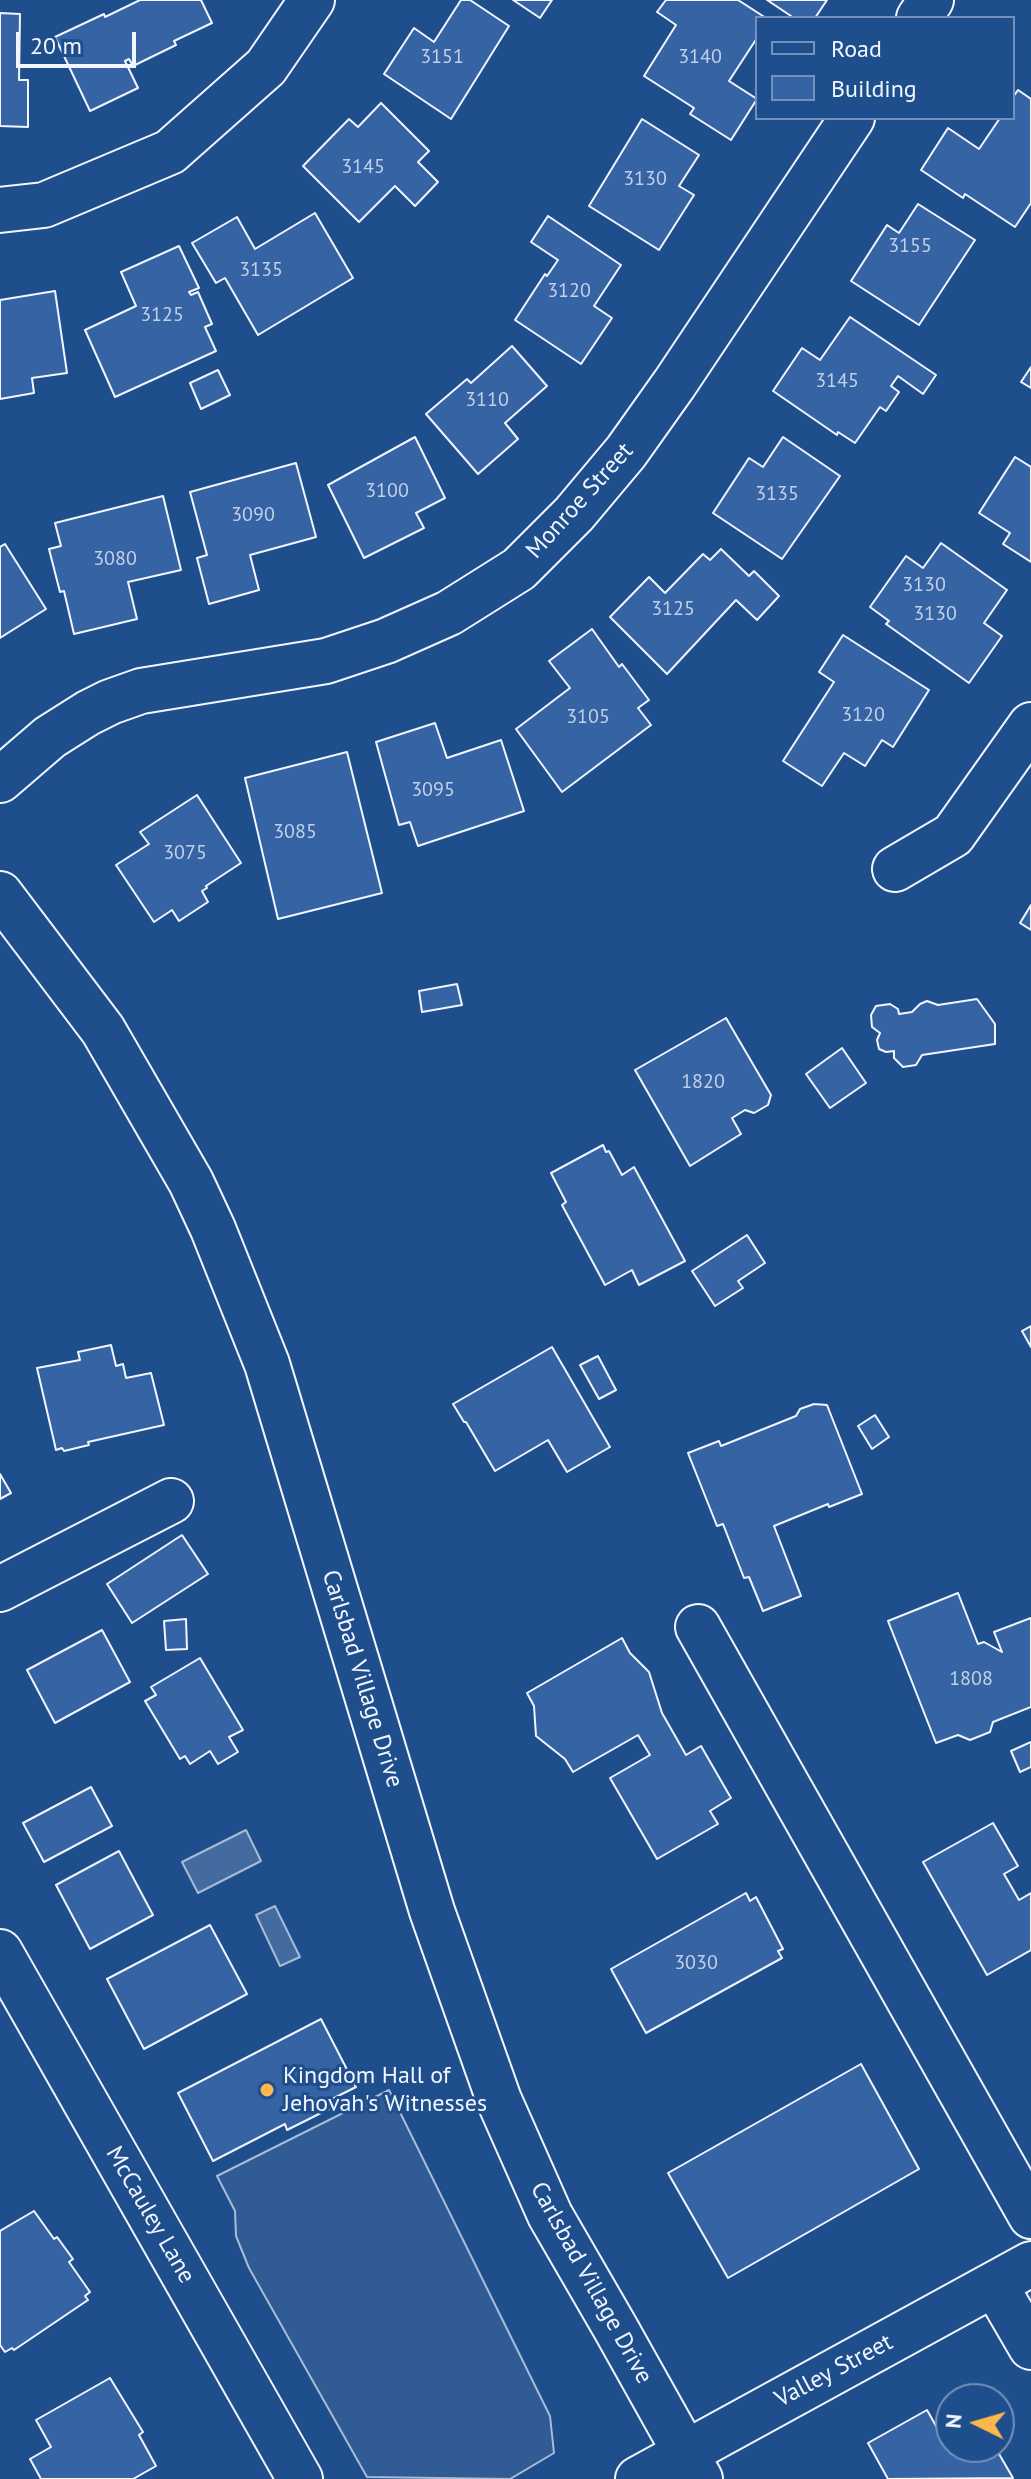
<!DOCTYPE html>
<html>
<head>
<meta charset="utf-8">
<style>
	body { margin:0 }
	#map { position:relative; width:1031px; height:2479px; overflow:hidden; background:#1f4e8c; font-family:"PT Sans",sans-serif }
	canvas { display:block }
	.legend { position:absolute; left:755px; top:16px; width:260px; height:104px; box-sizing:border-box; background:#1f4e8c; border:2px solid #7391ba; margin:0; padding:10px 14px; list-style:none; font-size:24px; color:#f2f6ff }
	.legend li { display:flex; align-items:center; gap:16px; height:40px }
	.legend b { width:40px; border:2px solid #7391ba }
	.north { position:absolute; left:935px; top:2383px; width:80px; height:80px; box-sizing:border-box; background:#1f4e8c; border:2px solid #7391ba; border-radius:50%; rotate:275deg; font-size:22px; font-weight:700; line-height:32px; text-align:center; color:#f2f6ff }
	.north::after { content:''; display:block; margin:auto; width:28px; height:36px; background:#ffb74d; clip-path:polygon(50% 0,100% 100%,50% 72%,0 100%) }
	.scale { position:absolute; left:16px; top:32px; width:120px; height:36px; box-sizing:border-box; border:4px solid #f2f6ff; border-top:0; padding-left:10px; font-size:24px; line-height:28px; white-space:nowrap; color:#f2f6ff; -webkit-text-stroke:6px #1f4e8c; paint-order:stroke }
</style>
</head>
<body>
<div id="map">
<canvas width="1031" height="2479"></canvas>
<ul class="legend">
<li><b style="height:10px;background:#1f4e8c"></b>Road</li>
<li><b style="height:22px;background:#3563a3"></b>Building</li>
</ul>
<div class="north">N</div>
<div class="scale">20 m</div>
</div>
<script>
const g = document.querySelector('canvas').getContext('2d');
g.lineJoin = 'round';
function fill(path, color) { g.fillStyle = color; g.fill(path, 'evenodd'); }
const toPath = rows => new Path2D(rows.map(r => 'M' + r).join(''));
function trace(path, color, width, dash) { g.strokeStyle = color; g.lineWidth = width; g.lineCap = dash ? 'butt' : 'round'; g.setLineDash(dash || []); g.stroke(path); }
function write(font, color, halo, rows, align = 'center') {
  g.font = font + ' "PT Sans",sans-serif'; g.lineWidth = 6; g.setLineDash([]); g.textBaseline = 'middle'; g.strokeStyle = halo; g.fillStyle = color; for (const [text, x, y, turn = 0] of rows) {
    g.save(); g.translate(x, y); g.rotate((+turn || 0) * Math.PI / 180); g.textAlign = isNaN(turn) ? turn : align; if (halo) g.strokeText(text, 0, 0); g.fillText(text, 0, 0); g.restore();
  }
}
const built = toPath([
	[389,2090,550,2416,554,2453,510,2479,367,2477,249,2268,236,2236,235,2211,217,2176,389,2090]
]);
fill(built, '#305b95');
trace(built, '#a8bbd7', 2);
const water = toPath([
	[246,1830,261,1861,198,1893,182,1862,246,1830],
	[275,1906,300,1957,280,1966,256,1915,275,1906]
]);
fill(water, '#446ba0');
trace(water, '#a8bbd7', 2);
const building = toPath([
	[140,0,201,0,212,23,174,41,176,45,133,66,129,59,125,61,138,88,90,111,55,37,104,14,105,17,140,0],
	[461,0,470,0,509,26,451,119,384,74,414,28,434,42,461,0],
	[513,0,552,0,540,18,513,0],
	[666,0,738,0,766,18,757,18,757,38,729,81,757,99,731,140,690,114,694,108,644,76,676,25,657,12,666,0],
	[767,0,827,0,815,18,794,18,767,0],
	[0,13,20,14,19,80,28,80,28,127,0,126,0,13],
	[1018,90,1031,99,1031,203,1015,227,965,194,963,198,921,170,948,128,979,149,1000,118,1013,118,1013,97,1018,90],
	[381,103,429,151,418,162,438,182,415,206,395,186,359,222,303,166,349,119,358,127,381,103],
	[642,119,699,155,679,186,694,195,659,250,589,206,642,119],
	[918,204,975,240,919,325,851,281,887,225,899,233,918,204],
	[315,213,353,278,258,335,225,278,216,283,192,243,237,217,255,249,315,213],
	[548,216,621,265,594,306,612,318,581,364,515,320,545,274,547,276,558,260,531,242,548,216],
	[179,246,199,288,189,292,191,295,198,292,212,324,205,327,216,351,115,397,85,330,136,306,121,272,179,246],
	[55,291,67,373,32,378,34,393,0,399,0,300,55,291],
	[850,317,936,375,923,394,898,376,891,386,899,392,886,411,880,407,855,443,838,432,837,435,773,391,802,348,820,360,850,317],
	[512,346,547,386,505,423,518,439,478,474,426,414,467,379,471,383,512,346],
	[1031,367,1031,388,1021,382,1031,367],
	[218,370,230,395,201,409,190,383,218,370],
	[415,437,445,498,416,513,424,528,364,558,328,485,415,437],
	[783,437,840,476,782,559,713,513,749,458,763,467,783,437],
	[1015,457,1031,467,1031,562,1003,544,1010,533,979,513,1015,457],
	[296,463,316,537,250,555,259,590,209,604,197,558,207,555,190,492,296,463],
	[163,496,181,570,128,582,137,619,74,634,64,591,60,592,49,549,61,546,55,523,163,496],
	[941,543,1007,590,984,623,1002,636,969,683,886,624,889,621,870,607,906,556,923,568,941,543],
	[5,544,46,609,0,638,0,547,5,544],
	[721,549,749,576,754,571,779,596,757,620,736,600,667,674,610,617,649,577,665,593,703,554,710,560,721,549],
	[592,629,619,667,622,664,649,700,638,708,651,725,562,792,516,729,570,688,549,661,592,629],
	[843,635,929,690,893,747,882,740,865,766,844,753,822,786,783,761,834,682,819,672,843,635],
	[435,723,447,758,501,740,524,811,418,846,410,822,399,825,376,742,435,723],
	[347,752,382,893,278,919,245,778,347,752],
	[197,795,241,863,206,886,207,888,202,891,208,902,179,921,172,910,154,922,116,865,149,844,140,832,197,795],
	[1031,905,1031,930,1020,923,1031,905],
	[457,984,462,1005,422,1012,419,991,457,984],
	[977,999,995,1024,995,1044,922,1055,916,1065,903,1067,894,1058,894,1051,886,1052,879,1049,877,1040,880,1033,872,1027,871,1015,876,1006,890,1004,898,1009,899,1014,912,1012,920,1004,927,1001,938,1005,977,999],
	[726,1018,771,1095,768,1105,754,1113,745,1110,732,1118,741,1134,690,1166,635,1070,726,1018],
	[842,1048,866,1083,830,1108,806,1074,842,1048],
	[603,1145,606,1152,609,1151,622,1175,634,1167,685,1261,639,1285,632,1270,605,1285,562,1205,566,1202,551,1173,603,1145],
	[747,1235,765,1263,738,1281,743,1288,715,1306,692,1271,747,1235],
	[1031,1326,1031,1347,1022,1331,1031,1326],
	[111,1345,116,1366,123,1364,126,1378,151,1373,164,1425,88,1442,89,1445,64,1451,62,1448,56,1450,37,1368,80,1360,78,1352,111,1345],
	[552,1347,610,1447,567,1472,548,1440,495,1471,466,1422,464,1422,453,1404,552,1347],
	[598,1356,616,1390,599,1399,580,1365,598,1356],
	[814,1404,827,1405,862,1494,829,1507,828,1504,774,1526,801,1596,763,1611,749,1577,744,1578,723,1524,717,1526,688,1453,719,1441,721,1446,796,1416,800,1409,814,1404],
	[875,1415,889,1437,872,1449,858,1426,875,1415],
	[0,1474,11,1493,0,1499,0,1474],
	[182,1535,208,1574,132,1623,107,1584,182,1535],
	[958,1593,978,1644,984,1642,1002,1652,994,1632,1031,1618,1031,1707,993,1722,990,1732,970,1740,958,1735,936,1743,888,1621,958,1593],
	[186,1619,187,1649,166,1650,164,1621,186,1619],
	[102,1630,130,1682,55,1723,27,1670,102,1630],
	[622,1638,630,1653,649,1672,662,1713,686,1755,701,1746,731,1798,710,1811,718,1824,657,1859,610,1778,650,1755,638,1735,573,1772,565,1759,536,1736,534,1706,527,1693,622,1638],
	[200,1658,243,1730,229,1737,238,1752,218,1764,210,1751,190,1764,185,1756,180,1759,145,1701,156,1695,151,1687,200,1658],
	[1031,1742,1031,1767,1020,1772,1011,1751,1031,1742],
	[91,1787,112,1826,44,1862,23,1823,91,1787],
	[993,1823,1018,1866,1004,1874,1019,1900,1031,1893,1031,1950,987,1975,923,1862,993,1823],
	[119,1851,153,1915,90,1949,56,1885,119,1851],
	[746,1893,750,1901,756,1897,783,1949,778,1951,782,1958,646,2033,611,1969,746,1893],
	[210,1925,247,1994,144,2049,107,1979,210,1925],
	[321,2019,356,2087,332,2099,335,2106,287,2130,285,2124,213,2161,178,2093,321,2019],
	[861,2064,919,2169,728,2278,668,2173,861,2064],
	[34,2211,54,2239,57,2237,73,2259,69,2262,90,2292,85,2296,88,2300,14,2350,12,2348,5,2352,0,2345,0,2231,34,2211],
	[110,2378,143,2432,139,2435,156,2466,133,2479,41,2479,30,2459,51,2447,36,2420,110,2378],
	[927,2410,948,2447,995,2447,1013,2478,888,2479,868,2443,927,2410]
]);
fill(building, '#3563a3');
trace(building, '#f2f6ff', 2);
const minor = toPath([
	[0,210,44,205,170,152,266,67,312,0],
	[895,869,953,835,1031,725],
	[0,1589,171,1501],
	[698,1627,1031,2216],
	[0,1952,300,2479],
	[995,2285,1031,2347],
	[638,2479,1031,2264]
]);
const major = toPath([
	[919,18,931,0],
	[0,780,50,737,88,713,110,702,141,691,326,661,386,641,449,613,519,569,574,514,626,452,675,383,852,118],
	[0,894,103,1030,191,1182,213,1229,267,1364,432,1911,499,2100,550,2215,616,2329,700,2479]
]);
trace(minor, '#f2f6ff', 48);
trace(major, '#f2f6ff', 48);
trace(minor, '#1f4e8c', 44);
trace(major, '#1f4e8c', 44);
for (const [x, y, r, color] of [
	[267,2090,8,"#ffb74d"]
]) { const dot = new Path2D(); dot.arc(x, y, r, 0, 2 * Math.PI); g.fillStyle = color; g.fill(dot); trace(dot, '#1f4e8c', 3); }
write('20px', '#c3d1e8', null, [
	["3151",442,57],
	["3140",700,57],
	["3145",363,167],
	["3130",645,179],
	["3155",910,246],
	["3135",261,270],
	["3120",569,291],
	["3125",162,315],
	["3145",837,381],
	["3110",487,400],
	["3100",387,491],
	["3135",777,494],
	["3090",253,515],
	["3080",115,559],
	["3130",924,585],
	["3125",673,609],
	["3130",935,614],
	["3120",863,715],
	["3105",588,717],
	["3095",433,790],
	["3085",295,832],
	["3075",185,853],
	["1820",703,1082],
	["1808",971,1679],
	["3030",696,1963]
]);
write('24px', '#f2f6ff', '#1f4e8c', [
	["Monroe Street",580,501,-48],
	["Carlsbad Village Drive",362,1679,73],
	["McCauley Lane",150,2215,60],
	["Carlsbad Village Drive",591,2283,61],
	["Valley Street",834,2371,-28]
]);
write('24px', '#f2f6ff', '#1f4e8c', [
	["Kingdom Hall of",283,2076],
	["Jehovah's Witnesses",283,2104]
], 'left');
</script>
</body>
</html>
